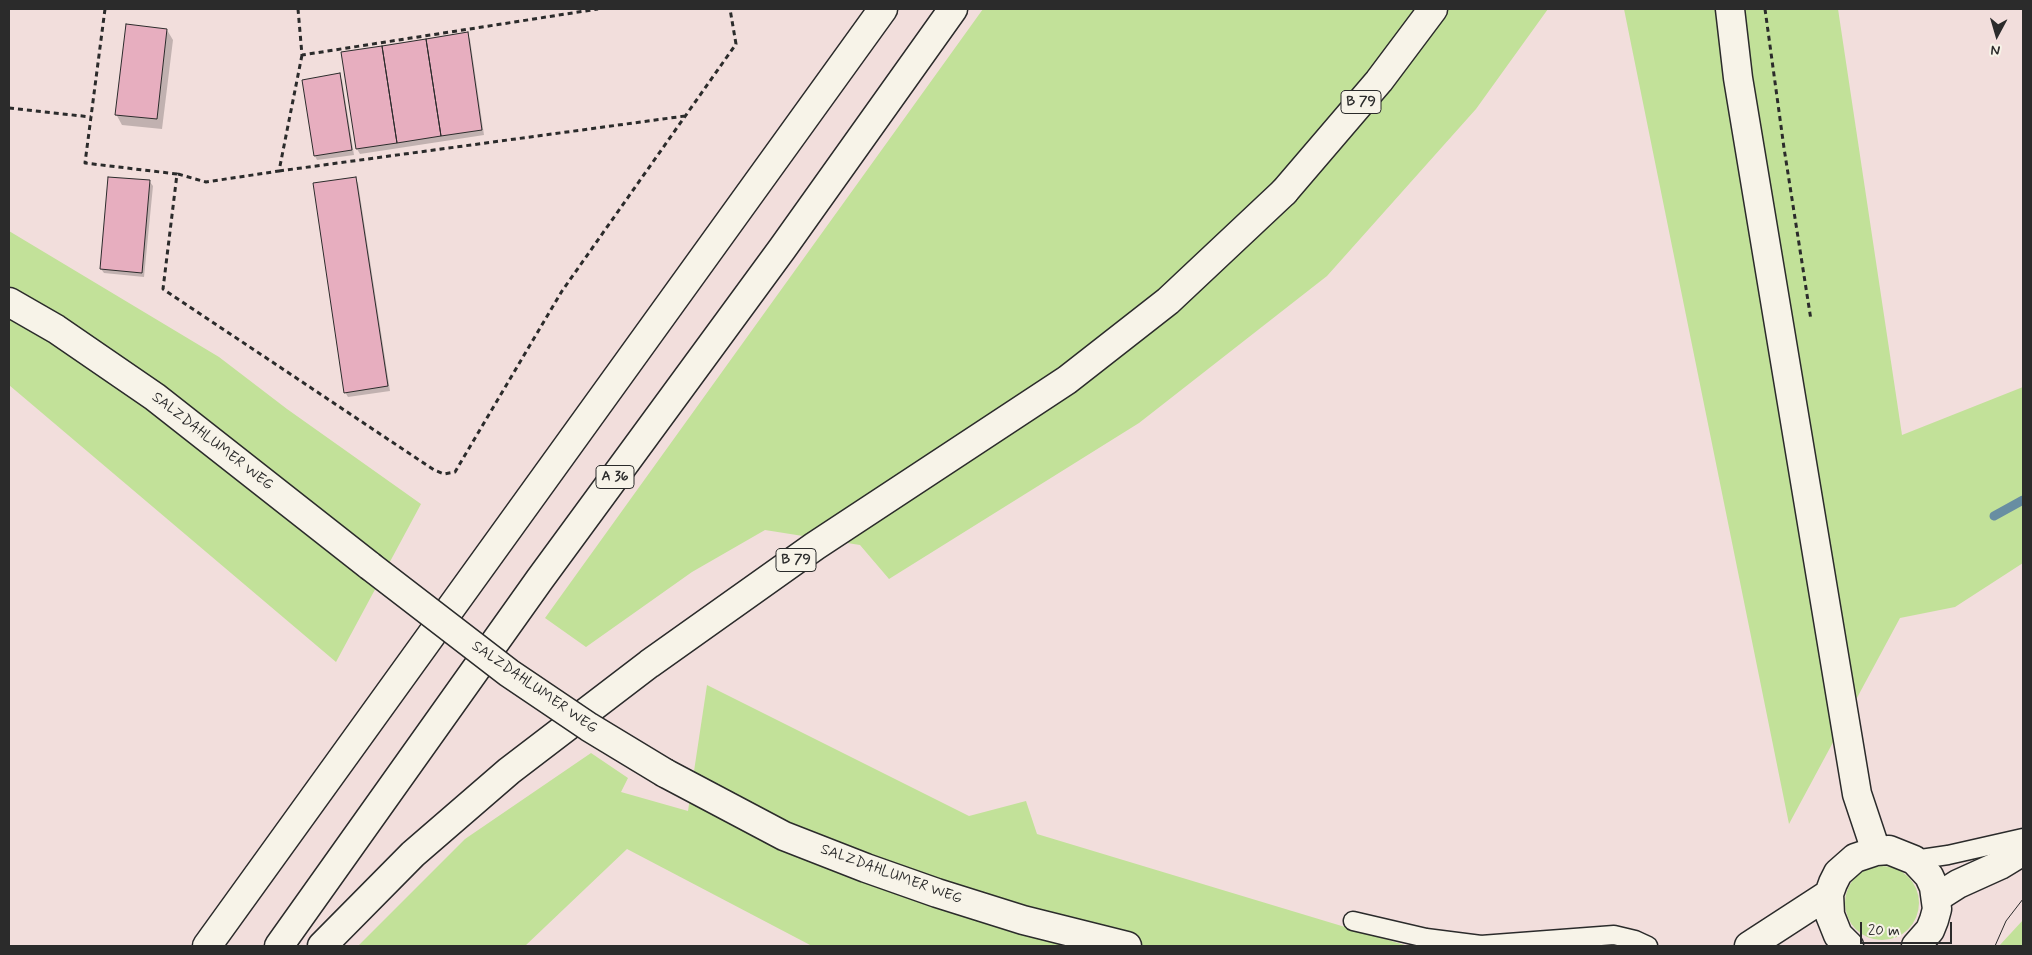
<!DOCTYPE html>
<html>
<head>
<meta charset="utf-8">
<style>
	body { margin:0 }
	#map { position:relative; width:2032px; height:955px; overflow:hidden; background:#f2dedc; font-family:Mynerve,sans-serif }
	canvas { display:block }
	.frame { position:absolute; inset:0; border:10px solid #2b2b2b; pointer-events:none }
	.north { position:absolute; left:1972px; top:10px; width:50px; height:50px; -webkit-text-stroke:4px #f7f3e8; paint-order:stroke; rotate:186deg; font-size:14px; font-weight:700; line-height:20px; text-align:center; color:#2b2b2b }
	.north::after { content:''; display:block; margin:auto; width:18px; height:22px; background:#2b2b2b; clip-path:polygon(50% 0,100% 100%,50% 72%,0 100%) }
	.scale { position:absolute; left:1860px; top:922px; width:92px; height:22px; box-sizing:border-box; border:2px solid #2b2b2b; border-top:0; padding-left:6px; font-size:15px; line-height:18px; white-space:nowrap; color:#2b2b2b; -webkit-text-stroke:4px #f7f3e8; paint-order:stroke }
</style>
</head>
<body>
<div id="map">
<canvas width="2032" height="955"></canvas>
<div class="frame"></div>
<div class="north">N</div>
<div class="scale">20 m</div>
</div>
<script>
const g = document.querySelector('canvas').getContext('2d');
g.lineJoin = 'round';
function fill(path, color) { g.fillStyle = color; g.fill(path, 'evenodd'); }
const toPath = rows => new Path2D(rows.map(r => 'M' + r).join(''));
function trace(path, color, width, dash) { g.strokeStyle = color; g.lineWidth = width; g.lineCap = dash ? 'butt' : 'round'; g.setLineDash(dash || []); g.stroke(path); }
function write(font, color, halo, rows, align = 'center') {
  g.font = font + ' Mynerve,sans-serif'; g.lineWidth = 4; g.setLineDash([]); g.textBaseline = 'middle'; g.strokeStyle = halo; g.fillStyle = color; for (const [text, x, y, turn = 0] of rows) {
    g.save(); g.translate(x, y); g.rotate((+turn || 0) * Math.PI / 180); g.textAlign = isNaN(turn) ? turn : align; if (halo) g.strokeText(text, 0, 0); g.fillText(text, 0, 0); g.restore();
  }
}
fill(toPath([
	[983,9,1548,9,1476,109,1327,276,1139,423,889,579,860,545,765,530,692,572,586,647,545,618],
	[1624,9,1838,9,1902,435,2023,387,2023,563,1955,607,1900,618,1789,824],
	[9,231,219,357,287,409,421,504,336,662,9,385],
	[707,685,969,816,1026,801,1037,834,1408,946,812,946,627,849,525,946,358,946,465,839,591,753,628,778,621,792,688,811],
	'1845 903a37 37 0 1 1 74 0a37 37 0 1 1-74 0Z',
	[2023,920,2023,946,1999,946]
]), '#c2e199');
fill(toPath([
	[167,30,173,40,162,129,122,125,116,114],
	[467,34,470,39,484,135,360,154,357,149],
	[339,75,342,80,354,155,317,160,315,156],
	[355,178,358,183,390,391,348,397,345,392],
	[150,182,153,186,144,277,104,273,101,269]
]), '#0003');
trace(toPath([
	[1994,516,2023,500]
]), '#688ea2', 9);
const building = toPath([
	[126,24,167,29,157,119,115,115,126,24],
	[468,32,482,130,441,136,426,39,468,32],
	[426,39,441,136,397,143,382,46,426,39],
	[382,46,397,143,356,149,341,52,382,46],
	[340,73,352,150,314,156,302,80,340,73],
	[108,177,150,180,142,273,100,269,108,177],
	[356,177,388,386,344,393,313,183,356,177]
]);
fill(building, '#e7aebf');
trace(building, '#2b2b2b', 1);
const lane = toPath([
	[1914,860,1948,855,2023,838],
	[1353,921,1426,938,1481,945,1614,935,1635,940,1648,946]
]);
const street = toPath([
	[1936,898,1958,884,2000,865,2023,851]
]);
const secondary = toPath([
	[1730,9,1738,78,1857,794,1876,851],
	[9,302,56,329,155,397,370,566],
	[665,773,784,836,866,868,937,893,1023,920,1127,946],
	[1749,946,1829,894],
	[1849,946,1838,935,1830,915,1829,894,1833,883,1838,873,1855,858,1876,851,1889,850,1914,860,1929,876,1934,887,1937,909,1934,920,1930,930,1916,946]
]);
const primary = toPath([
	[1284,192,1379,81,1433,9]
]);
const highway = toPath([
	[207,946,883,9],
	[279,946,540,579,782,249,953,9],
	[322,946,413,854,509,771,649,664,815,546,1067,380,1168,301,1284,192]
]);
trace(lane, '#2b2b2b', 21);
trace(street, '#2b2b2b', 31);
trace(secondary, '#2b2b2b', 31);
trace(primary, '#2b2b2b', 31);
trace(highway, '#2b2b2b', 31);
trace(toPath([
	[105,9,85,163,177,174,163,289,434,470,444,474,455,472,562,291,736,44,730,9],
	[298,9,302,55,598,9],
	[1765,9,1784,148,1811,320],
	[9,108,91,117],
	[279,171,685,116],
	[178,174,206,182,279,171,302,55]
]), '#2b2b2b', 3, [5, 4]);
trace(lane, '#f7f3e8', 18);
trace(street, '#f7f3e8', 28);
trace(secondary, '#f7f3e8', 28);
trace(primary, '#f7f3e8', 28);
trace(highway, '#f7f3e8', 28);
trace(toPath([
	[1995,946,2006,921,2023,899]
]), '#2b2b2b', 1);
const secondaryBridge = toPath([
	[370,566,509,673,589,727,665,773]
]);
trace(secondaryBridge, '#2b2b2b', 31, []);
trace(secondaryBridge, '#f7f3e8', 28);
for (const [x, y, w] of [
	[1361,102,40],
	[615,477,38],
	[796,560,40]
]) { const box = new Path2D(); box.roundRect(x - w / 2, y - 11.5, w, 23, 4); g.fillStyle = '#f7f3e8'; g.fill(box); trace(box, '#2b2b2b', 1); }
write('bold 14px', '#2b2b2b', null, [
	["B 79",1361,102],
	["A 36",615,477],
	["B 79",796,560]
]);
write('15px', '#2b2b2b', '#f7f3e8', [
	["SALZDAHLUMER WEG",212,442,38],
	["SALZDAHLUMER WEG",534,688,35],
	["SALZDAHLUMER WEG",891,875,20]
]);
</script>
</body>
</html>
